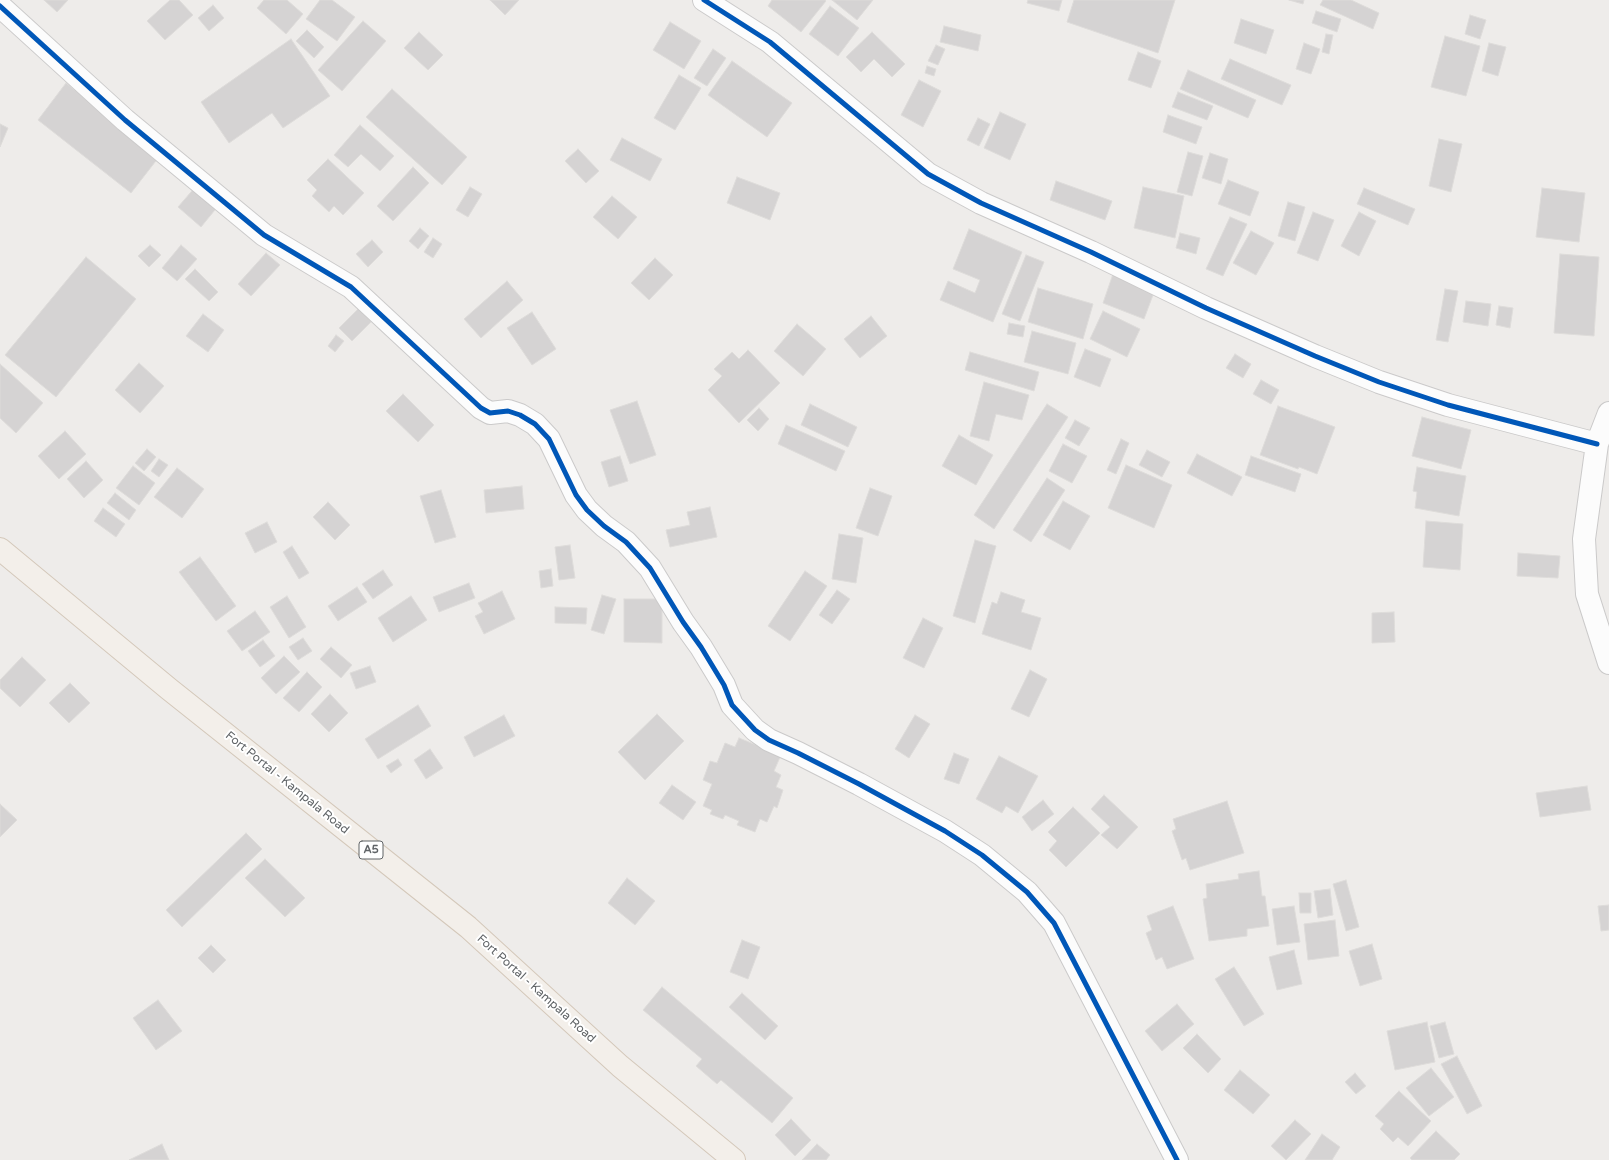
<!DOCTYPE html>
<html>
<head>
<meta charset="utf-8">
<style>
	body { margin:0 }
	canvas { display:block; background:#eeecea }
</style>
</head>
<body>
<canvas width="1609" height="1160"></canvas>
<script>
const g = document.querySelector('canvas').getContext('2d');
g.lineJoin = 'round';
function fill(path, color) { g.fillStyle = color; g.fill(path, 'evenodd'); }
const toPath = rows => new Path2D(rows.map(r => 'M' + r).join(''));
function trace(path, color, width, dash) { g.strokeStyle = color; g.lineWidth = width; g.lineCap = dash ? 'butt' : 'round'; g.setLineDash(dash || []); g.stroke(path); }
function write(font, color, halo, rows, align = 'center') {
  g.font = font + ' "Varela Round",sans-serif'; g.lineWidth = 4; g.setLineDash([]); g.textBaseline = 'middle'; g.strokeStyle = halo; g.fillStyle = color; for (const [text, x, y, turn = 0] of rows) {
    g.save(); g.translate(x, y); g.rotate((+turn || 0) * Math.PI / 180); g.textAlign = isNaN(turn) ? turn : align; if (halo) g.strokeText(text, 0, 0); g.fillText(text, 0, 0); g.restore();
  }
}
const building = toPath([
	[44,0,68,0,57,12,44,0],
	[170,0,179,0,193,15,165,40,147,21,170,0],
	[264,0,287,0,303,14,286,34,257,8,264,0],
	[320,0,332,0,355,17,337,41,306,19,320,0],
	[490,0,519,0,505,15,490,0],
	[772,0,825,0,826,1,801,32,768,6,772,0],
	[832,0,873,0,857,20,832,0],
	[1028,0,1062,0,1059,11,1027,3,1028,0],
	[1074,0,1175,0,1158,53,1067,22,1074,0],
	[1289,0,1304,0,1303,4,1289,0],
	[1323,0,1351,0,1379,13,1373,29,1320,5,1323,0],
	[213,5,224,18,209,31,198,18,213,5],
	[830,6,859,28,838,56,809,34,830,6],
	[1316,11,1341,19,1337,32,1312,23,1316,11],
	[1470,15,1486,20,1480,39,1465,34,1470,15],
	[1241,19,1274,30,1266,54,1234,43,1241,19],
	[363,21,386,41,342,91,318,70,363,21],
	[670,22,701,41,684,69,653,50,670,22],
	[944,26,981,35,978,51,940,42,944,26],
	[307,30,324,47,314,58,296,41,307,30],
	[419,32,443,55,428,70,404,48,419,32],
	[872,32,905,64,892,77,874,59,861,72,846,57,872,32],
	[1326,34,1333,35,1329,54,1322,52,1326,34],
	[1445,36,1480,46,1466,96,1431,87,1445,36],
	[291,39,330,96,283,128,272,113,229,143,201,102,291,39],
	[1304,43,1320,49,1311,74,1296,69,1304,43],
	[1489,43,1506,47,1498,76,1482,71,1489,43],
	[936,45,945,49,938,65,928,61,936,45],
	[713,49,726,58,707,86,694,78,713,49],
	[1138,52,1161,61,1151,88,1128,80,1138,52],
	[1230,59,1291,85,1282,105,1221,79,1230,59],
	[732,61,792,103,767,137,708,95,732,61],
	[927,66,936,69,934,76,925,73,927,66],
	[1188,70,1256,100,1248,118,1180,89,1188,70],
	[679,75,701,88,675,130,654,118,679,75],
	[919,80,941,91,923,127,901,115,919,80],
	[66,83,159,157,131,193,38,120,66,83],
	[392,89,467,157,442,185,366,117,392,89],
	[1178,92,1213,106,1207,120,1172,107,1178,92],
	[1000,112,1026,124,1010,160,984,148,1000,112],
	[1168,115,1202,127,1196,144,1163,132,1168,115],
	[978,118,990,124,979,146,967,140,978,118],
	[0,124,8,128,0,147,0,124],
	[360,125,394,156,380,171,361,154,348,167,334,155,360,125],
	[622,138,662,159,650,181,610,160,622,138],
	[1439,139,1462,144,1451,192,1429,186,1439,139],
	[578,149,599,171,586,183,565,161,578,149],
	[1188,152,1203,156,1192,196,1177,192,1188,152],
	[1210,153,1228,159,1221,184,1202,178,1210,153],
	[328,159,364,193,343,215,334,206,329,212,312,196,317,190,307,180,328,159],
	[413,167,429,183,393,221,377,206,413,167],
	[737,177,780,193,770,220,727,203,737,177],
	[1228,180,1259,192,1250,216,1218,204,1228,180],
	[1056,181,1112,201,1105,220,1050,200,1056,181],
	[197,185,219,205,201,227,178,207,197,185],
	[470,187,482,194,468,217,456,210,470,187],
	[1143,187,1184,196,1175,238,1134,228,1143,187],
	[1364,188,1415,209,1408,225,1357,204,1364,188],
	[1542,188,1585,193,1579,242,1536,237,1542,188],
	[612,196,637,217,618,239,593,217,612,196],
	[1288,202,1305,207,1295,241,1278,236,1288,202],
	[1313,212,1334,220,1318,261,1297,253,1313,212],
	[1359,212,1376,221,1359,256,1341,246,1359,212],
	[1230,217,1247,224,1223,276,1206,269,1230,217],
	[420,228,429,236,418,249,409,241,420,228],
	[969,229,1022,252,993,322,940,300,948,281,975,293,980,280,953,269,969,229],
	[1251,231,1274,243,1256,275,1233,263,1251,231],
	[1180,233,1200,238,1196,254,1176,248,1180,233],
	[433,238,442,244,433,258,424,252,433,238],
	[372,240,383,252,368,267,356,254,372,240],
	[150,245,161,255,149,267,138,256,150,245],
	[181,245,197,259,177,281,162,268,181,245],
	[266,253,280,265,251,296,238,284,266,253],
	[1560,254,1599,257,1594,336,1554,333,1560,254],
	[1026,255,1044,262,1020,321,1002,314,1026,255],
	[86,257,136,299,56,397,5,355,86,257],
	[655,258,673,275,649,300,631,283,655,258],
	[195,269,218,292,209,301,185,279,195,269],
	[1114,271,1156,287,1144,319,1103,303,1114,271],
	[507,281,523,300,481,338,464,319,507,281],
	[1038,288,1093,304,1083,339,1028,322,1038,288],
	[1445,289,1458,291,1448,342,1436,340,1445,289],
	[1466,301,1491,304,1488,326,1463,322,1466,301],
	[1499,306,1513,308,1510,328,1496,325,1499,306],
	[358,309,371,322,352,341,339,328,358,309],
	[1103,311,1140,329,1127,357,1090,339,1103,311],
	[532,312,556,349,532,365,507,328,532,312],
	[203,314,224,330,208,352,186,336,203,314],
	[871,316,887,336,860,358,844,339,871,316],
	[1009,323,1025,326,1023,337,1007,334,1009,323],
	[797,324,826,349,803,376,774,351,797,324],
	[1032,331,1076,343,1068,374,1024,362,1032,331],
	[336,335,344,341,335,352,328,346,336,335],
	[1085,349,1111,359,1100,387,1074,377,1085,349],
	[748,350,780,383,739,423,708,390,722,376,714,369,732,352,739,359,748,350],
	[970,352,1039,372,1034,391,965,370,970,352],
	[1235,354,1251,364,1243,378,1226,368,1235,354],
	[139,363,164,386,140,413,115,390,139,363],
	[0,364,43,403,16,433,0,418,0,364],
	[1261,380,1279,390,1271,404,1253,394,1261,380],
	[984,382,1029,395,1022,420,996,414,989,441,970,436,984,382],
	[403,394,434,425,418,442,386,411,403,394],
	[637,401,656,455,630,464,610,410,637,401],
	[810,404,857,427,848,447,801,425,810,404],
	[1047,404,1068,417,994,529,974,515,1047,404],
	[1278,406,1335,427,1317,474,1299,467,1298,469,1260,455,1278,406],
	[759,408,769,419,758,431,747,420,759,408],
	[1422,417,1471,430,1461,469,1412,456,1422,417],
	[1075,420,1090,428,1079,446,1065,438,1075,420],
	[786,425,845,451,836,471,778,444,786,425],
	[65,431,86,454,59,479,38,456,65,431],
	[959,435,993,455,976,485,942,466,959,435],
	[1121,439,1129,443,1116,474,1107,470,1121,439],
	[1063,444,1087,456,1072,483,1049,471,1063,444],
	[147,449,156,457,144,471,135,463,147,449],
	[1147,450,1170,462,1162,477,1139,465,1147,450],
	[1197,454,1242,477,1232,496,1187,473,1197,454],
	[620,456,628,481,609,487,601,462,620,456],
	[1251,456,1301,474,1295,492,1245,475,1251,456],
	[159,459,168,465,159,477,151,471,159,459],
	[86,461,103,480,84,498,67,479,86,461],
	[1126,465,1172,485,1154,528,1108,508,1126,465],
	[133,466,155,483,139,505,116,488,133,466],
	[1417,467,1466,476,1459,516,1415,508,1417,492,1413,491,1417,467],
	[177,468,204,489,182,518,154,497,177,468],
	[1047,478,1065,490,1031,542,1013,530,1047,478],
	[522,486,524,509,486,513,484,490,522,486],
	[870,488,892,496,878,536,856,528,870,488],
	[441,490,456,537,435,543,420,496,441,490],
	[115,493,136,510,129,520,107,503,115,493],
	[1063,501,1090,516,1070,550,1043,535,1063,501],
	[328,502,350,525,335,540,313,517,328,502],
	[710,507,717,537,670,547,666,530,690,525,687,512,710,507],
	[103,508,125,524,116,537,94,521,103,508],
	[1426,521,1463,524,1460,570,1423,567,1426,521],
	[267,522,277,542,255,553,245,533,267,522],
	[839,534,863,538,856,583,832,579,839,534],
	[975,540,996,546,975,623,953,616,975,540],
	[570,545,575,578,559,580,555,547,570,545],
	[292,546,309,573,299,579,283,552,292,546],
	[1518,553,1560,556,1558,578,1517,576,1518,553],
	[200,557,236,606,216,621,179,572,200,557],
	[551,569,553,586,541,588,539,571,551,569],
	[383,570,393,585,373,599,362,584,383,570],
	[805,571,827,586,790,641,768,626,805,571],
	[469,583,475,598,439,612,433,597,469,583],
	[357,587,367,602,338,621,328,606,357,587],
	[837,590,850,599,832,624,819,615,837,590],
	[502,591,515,619,484,634,475,616,483,612,478,603,502,591],
	[1001,592,1025,600,1021,612,1041,618,1031,650,982,634,992,602,997,604,1001,592],
	[602,595,616,599,604,634,591,630,602,595],
	[287,596,306,627,289,638,270,607,287,596],
	[411,596,427,620,393,642,378,618,411,596],
	[624,599,662,599,662,643,624,642,624,599],
	[555,607,587,608,586,624,555,623,555,607],
	[255,611,270,632,242,651,227,631,255,611],
	[1394,612,1395,642,1372,643,1372,613,1394,612],
	[923,618,943,628,924,668,903,658,923,618],
	[303,638,312,651,298,660,289,647,303,638],
	[263,640,275,656,260,667,248,651,263,640],
	[331,647,352,665,341,678,320,659,331,647],
	[284,656,300,672,276,694,261,678,284,656],
	[22,657,46,680,20,707,0,688,0,680,22,657],
	[370,666,376,682,356,689,350,673,370,666],
	[1030,670,1047,679,1029,717,1011,709,1030,670],
	[307,672,322,687,299,712,283,698,307,672],
	[70,683,90,703,69,723,49,703,70,683],
	[330,694,348,713,329,732,311,714,330,694],
	[418,705,431,726,378,759,365,739,418,705],
	[657,714,684,741,645,780,618,752,657,714],
	[504,715,515,736,474,757,464,737,504,715],
	[915,715,930,724,909,758,895,749,915,715],
	[739,738,781,755,774,771,781,775,776,787,783,790,777,808,774,806,767,822,760,819,755,832,737,825,739,821,725,815,723,819,710,814,712,810,703,806,712,784,703,780,710,761,717,763,725,743,735,747,739,738],
	[430,749,443,768,426,779,414,760,430,749],
	[954,753,969,759,959,784,944,779,954,753],
	[999,756,1038,776,1018,813,1006,806,1002,813,976,799,999,756],
	[398,759,402,765,391,773,386,766,398,759],
	[672,785,696,802,683,820,659,803,672,785],
	[1587,786,1591,810,1540,817,1536,793,1587,786],
	[1104,795,1138,827,1117,849,1101,835,1110,827,1091,809,1104,795],
	[1043,800,1054,814,1032,831,1022,817,1043,800],
	[1227,801,1244,853,1190,870,1186,858,1182,860,1172,831,1176,829,1173,819,1227,801],
	[0,804,17,820,0,837,0,804],
	[1073,807,1100,833,1066,867,1049,850,1057,841,1048,832,1073,807],
	[246,833,262,849,182,927,166,910,246,833],
	[265,859,305,898,285,917,245,878,265,859],
	[1259,871,1262,896,1265,896,1269,926,1247,929,1247,936,1209,941,1203,899,1207,898,1206,884,1239,879,1238,874,1259,871],
	[627,878,655,901,635,925,608,903,627,878],
	[1346,880,1359,927,1346,931,1333,884,1346,880],
	[1330,889,1333,915,1318,918,1314,891,1330,889],
	[1299,893,1311,893,1311,913,1300,913,1299,893],
	[1609,905,1609,930,1601,931,1598,906,1609,905],
	[1173,906,1194,959,1167,969,1162,957,1156,960,1146,933,1152,930,1147,916,1173,906],
	[1294,906,1300,942,1277,945,1272,909,1294,906],
	[1335,920,1339,956,1308,960,1304,924,1335,920],
	[742,940,760,947,748,979,730,972,742,940],
	[1372,944,1382,979,1360,986,1349,951,1372,944],
	[211,945,226,960,213,973,198,958,211,945],
	[1294,950,1302,984,1277,990,1269,957,1294,950],
	[1234,967,1264,1014,1244,1026,1215,979,1234,967],
	[662,987,793,1098,772,1123,721,1080,717,1084,696,1066,702,1059,643,1010,662,987],
	[742,993,778,1026,765,1040,729,1007,742,993],
	[158,1000,182,1031,156,1050,133,1018,158,1000],
	[1177,1004,1194,1024,1162,1051,1145,1031,1177,1004],
	[1427,1022,1435,1062,1395,1070,1387,1031,1427,1022],
	[1445,1022,1454,1054,1439,1058,1430,1026,1445,1022],
	[1197,1034,1221,1059,1208,1073,1183,1048,1197,1034],
	[1457,1056,1482,1106,1467,1114,1441,1064,1457,1056],
	[1431,1068,1454,1097,1429,1116,1406,1088,1431,1068],
	[1240,1070,1270,1095,1253,1114,1224,1090,1240,1070],
	[1355,1073,1366,1086,1356,1094,1345,1082,1355,1073],
	[1399,1091,1431,1121,1408,1146,1398,1137,1393,1142,1380,1129,1384,1124,1375,1116,1399,1091],
	[791,1119,811,1140,795,1156,775,1135,791,1119],
	[1295,1120,1311,1134,1286,1160,1271,1146,1295,1120],
	[1436,1131,1460,1154,1454,1160,1412,1160,1410,1158,1436,1131],
	[1322,1134,1340,1147,1332,1160,1305,1160,1322,1134],
	[162,1144,169,1160,129,1160,162,1144],
	[817,1144,830,1155,826,1160,802,1160,817,1144]
]);
fill(building, '#d5d3d3');
trace(building, '#dedcda', 1);
const minor = toPath([
	[704,0,770,42,928,174,981,203,1091,252,1206,308,1315,356,1379,382,1448,405,1597,444],
	[0,6,125,120,264,235,351,287,481,408,490,413,508,411,520,415,535,424,549,439,576,495,587,510,604,526,626,542,650,568,683,622,701,647,724,685,732,705,755,730,769,740,798,753,859,784,945,831,982,855,1027,892,1054,923,1177,1160],
	[1609,413,1597,444,1584,539,1587,594,1609,663]
]);
const primary = toPath([
	[0,549,169,689,468,927,620,1066,734,1160]
]);
trace(minor, '#cbcaca', 24);
trace(primary, '#d4c8ba', 24);
trace(minor, '#fcfcfc', 22);
trace(primary, '#f3efea', 22);
trace(toPath([
	[704,0,770,42,928,174,981,203,1091,252,1206,308,1315,356,1379,382,1448,405,1597,444],
	[0,6,125,120,264,235,351,287,481,408,490,413,508,411,520,415,535,424,549,439,576,495,587,510,604,526,626,542,650,568,683,622,701,647,724,685,732,705,755,730,769,740,798,753,859,784,945,831,982,855,1027,892,1054,923,1177,1160]
]), '#0057b8', 5);
for (const [x, y, w] of [
	[371,850,24]
]) { const box = new Path2D(); box.roundRect(x - w / 2, y - 9, w, 18, 3); g.fillStyle = '#fff'; g.fill(box); trace(box, '#606467', 1); }
write('bold 11px', '#606467', null, [
	["A5",371,850]
]);
write('12px', '#606467', '#fff', [
	["Fort Portal - Kampala Road",287,783,39],
	["Fort Portal - Kampala Road",536,989,42]
]);
</script>
</body>
</html>
